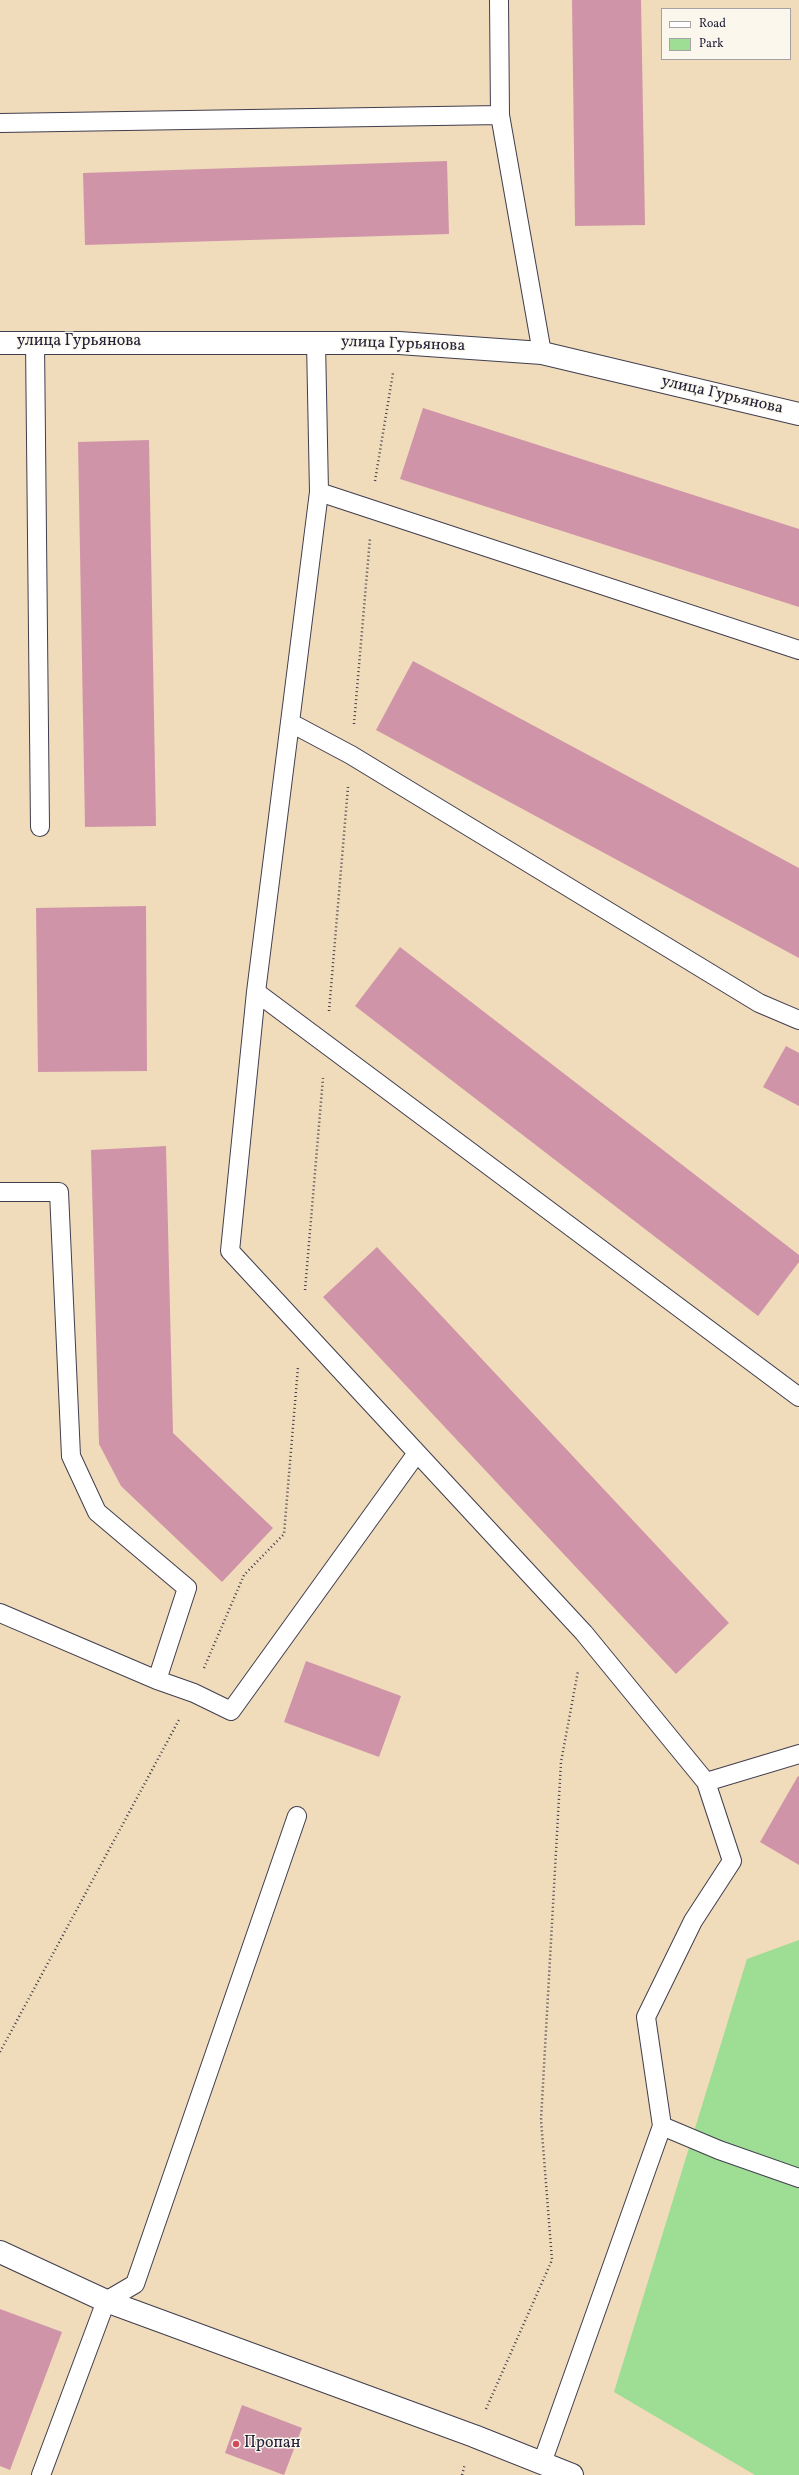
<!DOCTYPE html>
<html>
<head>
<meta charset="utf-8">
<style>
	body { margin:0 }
	#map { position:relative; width:799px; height:2475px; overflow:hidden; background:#f0dbba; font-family:Vollkorn,serif }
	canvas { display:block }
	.legend { position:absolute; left:661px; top:8px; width:130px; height:52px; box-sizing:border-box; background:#fbf7ec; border:1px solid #a4a2a5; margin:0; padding:5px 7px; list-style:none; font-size:12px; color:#22223b }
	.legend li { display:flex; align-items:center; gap:8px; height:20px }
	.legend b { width:20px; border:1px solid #a4a2a5 }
</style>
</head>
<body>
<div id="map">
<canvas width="799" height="2475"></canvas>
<ul class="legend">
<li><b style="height:5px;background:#fff"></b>Road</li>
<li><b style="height:11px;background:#9dde94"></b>Park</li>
</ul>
</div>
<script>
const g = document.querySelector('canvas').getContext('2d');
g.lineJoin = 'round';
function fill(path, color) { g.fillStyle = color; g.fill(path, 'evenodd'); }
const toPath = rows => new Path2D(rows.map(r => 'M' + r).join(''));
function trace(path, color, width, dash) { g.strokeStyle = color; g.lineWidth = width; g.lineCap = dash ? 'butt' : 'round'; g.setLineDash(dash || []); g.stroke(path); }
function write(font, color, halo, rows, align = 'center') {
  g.font = font + ' Vollkorn,serif'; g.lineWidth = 3; g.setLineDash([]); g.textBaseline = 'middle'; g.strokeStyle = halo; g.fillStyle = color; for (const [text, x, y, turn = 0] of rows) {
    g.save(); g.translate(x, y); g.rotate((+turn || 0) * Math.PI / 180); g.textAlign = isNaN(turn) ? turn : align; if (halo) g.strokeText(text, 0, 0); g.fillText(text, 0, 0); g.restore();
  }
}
fill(toPath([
	[799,1940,799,2475,755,2475,614,2392,747,1959]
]), '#9dde94');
fill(toPath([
	[572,0,641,0,645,225,575,226],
	[447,161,449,234,85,245,83,173],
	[423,408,799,529,799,607,400,479],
	[149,440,156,826,85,827,78,442],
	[413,661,799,868,799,958,376,730],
	[146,906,147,1071,38,1072,36,908],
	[400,947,799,1255,799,1262,758,1316,355,1006],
	[786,1046,799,1053,799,1106,763,1087],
	[166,1146,173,1433,273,1528,222,1582,121,1486,99,1444,91,1150],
	[377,1247,729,1623,676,1674,323,1297],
	[306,1661,401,1696,379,1757,284,1722],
	[798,1776,799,1777,799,1865,760,1842],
	[0,2309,62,2332,10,2470,0,2466],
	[242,2405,302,2428,284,2475,225,2453]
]), '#d094a9');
const lane = toPath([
	[499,0,500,115,542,353],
	[0,123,500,115],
	[35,342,40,827],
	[316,342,319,492,256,992,230,1251,584,1633,706,1782,799,1754],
	[319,492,799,650],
	[291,723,351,755,759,1003,799,1020],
	[256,992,799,1397],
	[0,1192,59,1192,71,1456,97,1512,187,1588,157,1680],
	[0,1613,157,1680,194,1693,231,1711,417,1453],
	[662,2126,646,2017,693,1921,732,1861,706,1782],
	[542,2463,662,2126,719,2150,799,2178],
	[41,2475,106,2301,135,2284,297,1816]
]);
const street = toPath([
	[0,343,399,343,542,353,799,414],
	[0,2252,106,2301,474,2436,572,2475]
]);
trace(lane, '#413e4e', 20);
trace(street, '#413e4e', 24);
trace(toPath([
	[375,481,393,373],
	[354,724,370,538],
	[329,1011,348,787],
	[305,1290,323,1078],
	[204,1668,244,1575,284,1534,298,1367],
	[0,2052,180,1718],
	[486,2409,552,2260,541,2120,561,1762,578,1671],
	[462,2475,465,2464]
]), '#413e4e', 2.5, [1, 3]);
trace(lane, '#fff', 18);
trace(street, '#fff', 22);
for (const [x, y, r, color] of [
	[236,2444,4,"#d1495b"]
]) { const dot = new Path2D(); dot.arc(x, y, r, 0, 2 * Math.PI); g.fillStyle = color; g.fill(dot); trace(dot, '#fbf7ec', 1.5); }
write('16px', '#22223b', '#fbf7ec', [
	["улица Гурьянова",79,342],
	["улица Гурьянова",403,345,2],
	["улица Гурьянова",722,396,13]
]);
write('16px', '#22223b', '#fbf7ec', [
	["Пропан",244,2444]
], 'left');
</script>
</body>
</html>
